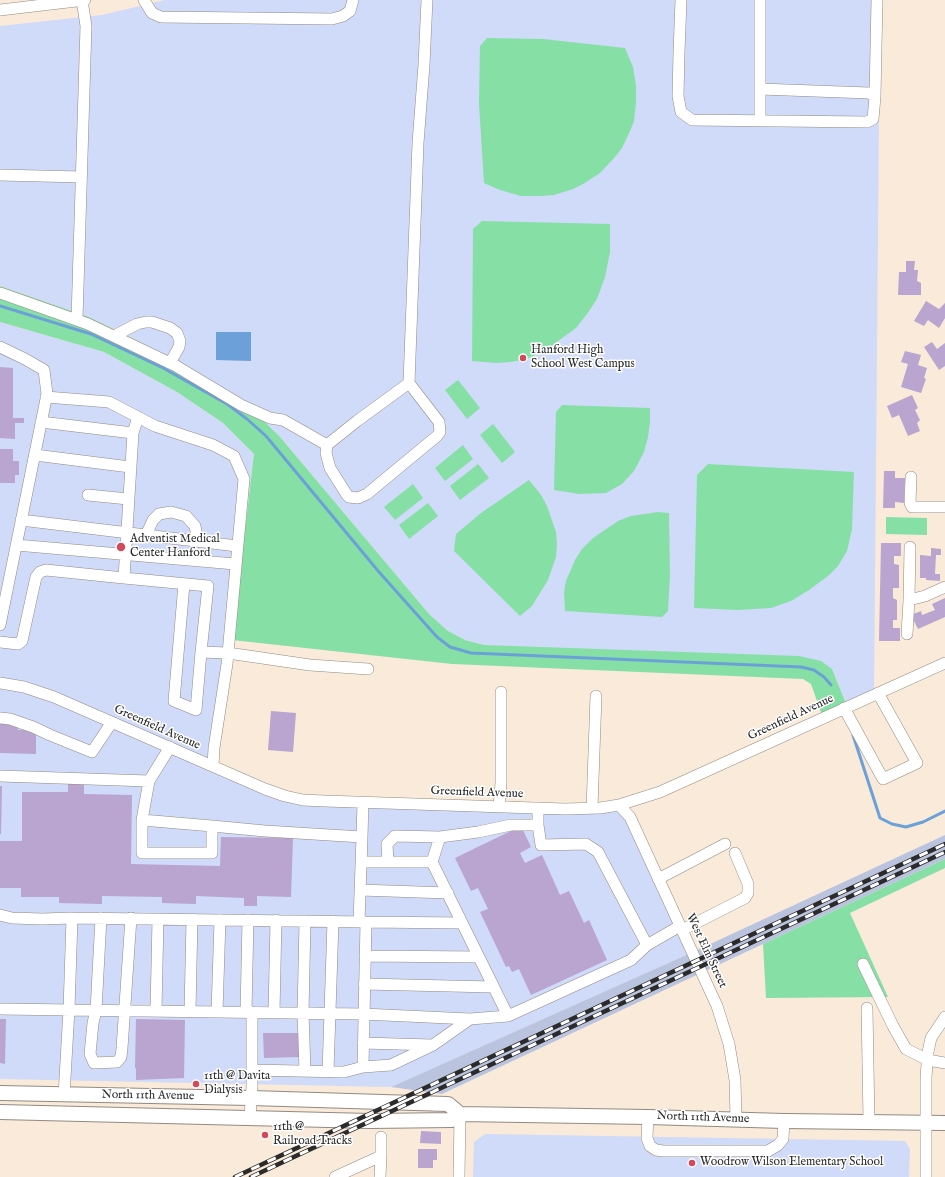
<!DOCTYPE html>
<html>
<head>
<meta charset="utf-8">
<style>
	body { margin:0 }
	canvas { display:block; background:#f9ead9 }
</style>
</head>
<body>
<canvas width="945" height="1177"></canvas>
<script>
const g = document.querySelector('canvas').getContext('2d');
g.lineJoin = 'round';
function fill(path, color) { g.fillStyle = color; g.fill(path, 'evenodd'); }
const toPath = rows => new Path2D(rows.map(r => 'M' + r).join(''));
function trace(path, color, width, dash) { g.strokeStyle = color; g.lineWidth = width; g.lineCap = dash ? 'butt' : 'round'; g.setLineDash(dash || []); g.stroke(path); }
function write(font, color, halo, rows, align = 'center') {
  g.font = font + ' "IM FELL English",serif'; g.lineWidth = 3; g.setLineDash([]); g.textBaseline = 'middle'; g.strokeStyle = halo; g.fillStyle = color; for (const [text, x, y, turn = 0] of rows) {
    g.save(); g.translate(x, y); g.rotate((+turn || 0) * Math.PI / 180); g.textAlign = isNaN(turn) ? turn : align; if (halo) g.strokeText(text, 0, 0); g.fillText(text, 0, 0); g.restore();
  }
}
fill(toPath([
	[165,0,880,0,874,695,847,706,832,669,484,645,465,640,448,631,429,614,280,437,192,371,144,344,89,317,0,286,0,26,102,15],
	[0,322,104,352,177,392,223,423,254,454,216,768,285,796,619,805,693,952,391,1087,0,1079],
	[485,1134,905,1141,910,1149,909,1177,473,1177,474,1142]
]), '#d0daf9');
fill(toPath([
	[945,835,945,859,442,1094,391,1087,693,952]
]), '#bac4de');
fill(toPath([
	[487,38,543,39,625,48,633,67,636,86,636,103,634,121,630,131,622,148,615,157,600,173,583,184,573,189,554,195,541,196,521,196,500,190,484,183,479,103,480,46],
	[482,221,610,224,610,252,605,277,597,299,587,314,576,328,543,352,526,359,511,362,496,363,472,361,473,229],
	[0,286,89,317,144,344,243,401,280,437,429,614,448,631,465,640,484,645,799,656,821,661,832,669,847,706,823,718,811,684,803,679,452,664,232,640,254,454,223,423,177,392,104,352,0,322],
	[458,380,480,408,467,419,445,390],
	[562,405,650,408,650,423,648,437,644,452,634,471,622,484,606,493,579,494,554,490,556,412],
	[493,424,515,452,502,463,480,435],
	[463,445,473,459,445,481,435,468],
	[478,464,489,478,460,500,450,486],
	[708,464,854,472,852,529,847,551,838,566,828,576,809,590,791,601,771,608,737,610,694,608,697,475],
	[529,480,541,495,547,506,556,532,557,544,556,557,548,580,532,606,520,616,454,551,456,534,481,513],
	[413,484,423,498,395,520,384,507],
	[428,503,438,516,409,539,399,525],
	[658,512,669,513,670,576,668,611,662,617,565,611,564,592,566,581,575,560,582,549,593,538,618,521,631,516],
	[886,517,927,518,927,535,886,534],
	[945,859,945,868,850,913,888,997,766,998,763,944]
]), '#86e0a5');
fill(toPath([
	[216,332,251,332,251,361,216,360]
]), '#6ba1d8');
trace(toPath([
	[0,306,91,334,163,368,227,404,247,419,266,436,379,572,437,637,450,647,471,653,801,667,814,670,824,677,831,685],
	[853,735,880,818,892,824,906,827,923,822,945,811]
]), '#6ba1d8', 3);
fill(toPath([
	[906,261,915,261,914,270,918,270,917,281,921,283,921,295,898,295,899,272,906,272],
	[926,301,939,309,945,303,945,318,939,328,928,320,924,326,914,321],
	[932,342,937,349,945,343,945,366,939,370,924,347],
	[905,351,921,355,918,365,927,368,924,378,926,379,921,393,901,387,908,364,901,362],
	[0,367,13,368,13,418,24,418,24,423,15,423,15,439,0,438],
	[912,395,918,408,915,410,920,420,917,423,920,431,908,436,899,415,892,418,887,406],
	[0,449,13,449,13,461,19,461,19,475,15,475,15,483,0,483],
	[884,471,895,471,895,478,905,478,904,503,895,502,895,508,883,508],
	[881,543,901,543,901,556,894,556,894,564,899,565,899,588,893,588,893,598,897,600,897,620,893,620,893,628,900,628,900,641,879,641],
	[931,548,941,549,941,555,936,555,935,574,940,574,940,581,926,580,926,578,920,578,920,555,931,556],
	[945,598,945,617,918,629,911,615,921,611,922,615,935,610,932,604],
	[271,711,296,713,293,752,268,750],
	[0,723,17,723,18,730,36,730,36,754,0,753],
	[68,782,84,782,84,794,132,795,131,864,220,866,221,837,293,838,291,897,257,896,257,906,244,906,244,898,196,896,196,904,162,903,162,897,102,896,102,904,59,903,59,897,21,897,21,888,0,888,0,841,22,841,22,792,68,792],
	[0,786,2,786,1,834,0,834],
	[521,826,531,847,520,853,525,863,542,855,560,895,569,891,584,923,589,920,607,960,531,995,519,969,512,972,509,966,506,967,480,912,488,909,478,888,471,891,455,858],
	[0,1019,6,1019,5,1064,0,1063],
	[136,1019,185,1020,184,1078,136,1080,136,1068,135,1068],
	[263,1033,299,1033,300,1057,264,1058],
	[421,1131,441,1132,441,1144,420,1143],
	[418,1149,437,1149,437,1160,433,1160,433,1168,418,1168]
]), '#b9a5cf');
const minor = toPath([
	[144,0,152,13,161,17,332,19,343,16,350,11,353,0],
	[681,0,679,53,678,96,681,112,692,120,867,122,873,119,875,97,869,93,760,89,760,0],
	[0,10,85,0],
	[875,97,877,0],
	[760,120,760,89],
	[0,175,81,177],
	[0,293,88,324,176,366,241,405,270,418,283,420,327,445],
	[77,319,86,26,82,0],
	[114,336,137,324,146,322,152,322,170,328,177,333,180,341,179,347,170,363],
	[0,347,25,359,44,370,47,394,0,625],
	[409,383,357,421,327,445,326,453,330,468,347,495,349,497,358,498,367,494,437,436,440,432,439,422,409,383,418,143,424,65,427,0],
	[46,397,109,402,155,426,213,445,234,456,244,479,227,664,214,748,213,766],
	[138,417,133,433,124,578,208,586,201,652,228,653,310,665,368,669],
	[41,422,133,433],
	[35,455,130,467],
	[911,477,910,503,912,507,945,507],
	[88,495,128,499],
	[21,520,237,546],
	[146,535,153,520,159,514,171,512,186,516,195,526,198,541],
	[16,545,235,564],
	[184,584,174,701,196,710,201,652],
	[909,600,910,547],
	[907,634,909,600,925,596,945,587],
	[0,642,18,644,22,641,36,577,40,572,46,570,124,578],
	[0,683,24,687,54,697,265,789,285,796,303,800,325,801,565,809,600,808,619,805,660,792,945,663],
	[844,708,883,779,917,763,878,693],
	[0,718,10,719,33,727,50,735,92,752,112,722],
	[0,776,149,781,170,747],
	[619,805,630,817,717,1006,729,1044,735,1080,736,1119],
	[499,807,501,783,501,692],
	[592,808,596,696],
	[142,820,212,826,212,853,142,853,142,820,149,781],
	[538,825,541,845,586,844,598,852,647,945,680,926],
	[212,826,265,831,362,837,363,802],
	[362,862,432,862,440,837,478,832,511,825,538,825,538,808],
	[388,862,387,844,395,836,440,837],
	[432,862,508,1016],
	[658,879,725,844],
	[360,890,448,893],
	[0,915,12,918,42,919,72,918,366,922,363,1067],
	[101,918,96,1010,93,1023,90,1054,94,1063,117,1062,121,1057,122,1048,131,918],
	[359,922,362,837],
	[366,922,462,923],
	[682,930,745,898,748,893,748,884,735,853],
	[365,956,479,957],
	[863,964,893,1026,906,1049,928,1060,945,1063],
	[364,984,493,987],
	[867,1008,869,1121],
	[0,1009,363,1014,470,1019],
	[156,1010,158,919],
	[190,1011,192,919],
	[217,1012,220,920],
	[246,1012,248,920],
	[274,1013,276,920],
	[363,1043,432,1045],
	[252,1070,344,1072,363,1067,391,1065,433,1045,470,1019,508,1016,631,960,647,945],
	[305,1071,303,1013,305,921],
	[328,1072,333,921],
	[64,1095,69,1010,72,918],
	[250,1117,252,1087,252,1012],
	[648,1117,647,1138,650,1146,656,1150,663,1151,768,1151,778,1145,783,1139,784,1121],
	[335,1177,381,1156,381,1137],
	[380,1177,381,1156],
	[459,1177,460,1114],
	[926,1177,926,1077,928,1052,931,1038,945,1017]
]);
const major = toPath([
	[0,1093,251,1098,448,1104,460,1114],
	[0,1112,370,1121,452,1120,460,1114,648,1117,784,1121,945,1123]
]);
trace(minor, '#928a82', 12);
trace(major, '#928a82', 16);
trace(minor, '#fff', 11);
trace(major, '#fff', 14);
const rail = toPath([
	[235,1177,945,844],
	[251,1177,945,852]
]);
trace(rail, '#2b2b2b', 4.5);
trace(rail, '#fff', 3, [9]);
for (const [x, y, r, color] of [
	[523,358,4,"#d1495b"],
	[121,547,5,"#d1495b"],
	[196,1084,4,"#d1495b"],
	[265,1135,4,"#d1495b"],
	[692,1163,4,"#d1495b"]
]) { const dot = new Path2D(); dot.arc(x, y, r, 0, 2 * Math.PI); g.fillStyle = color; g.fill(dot); trace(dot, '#fff', 1.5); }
write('12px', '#2b2b2b', '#fff', [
	["Hanford High",531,351],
	["School West Campus",531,365],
	["Adventist Medical",130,540],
	["Center Hanford",130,554],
	["11th @ Davita",204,1077],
	["Dialysis",204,1091],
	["11th @",273,1128],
	["Railroad Tracks",273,1142],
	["Woodrow Wilson Elementary School",700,1163]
], 'left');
write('12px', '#2b2b2b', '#fff', [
	["Greenfield Avenue",791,718,-25],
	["Greenfield Avenue",157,728,24],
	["Greenfield Avenue",477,793,2],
	["West Elm Street",706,951,65],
	["North 11th Avenue",148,1096,1],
	["North 11th Avenue",703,1118,2]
]);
</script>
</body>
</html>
